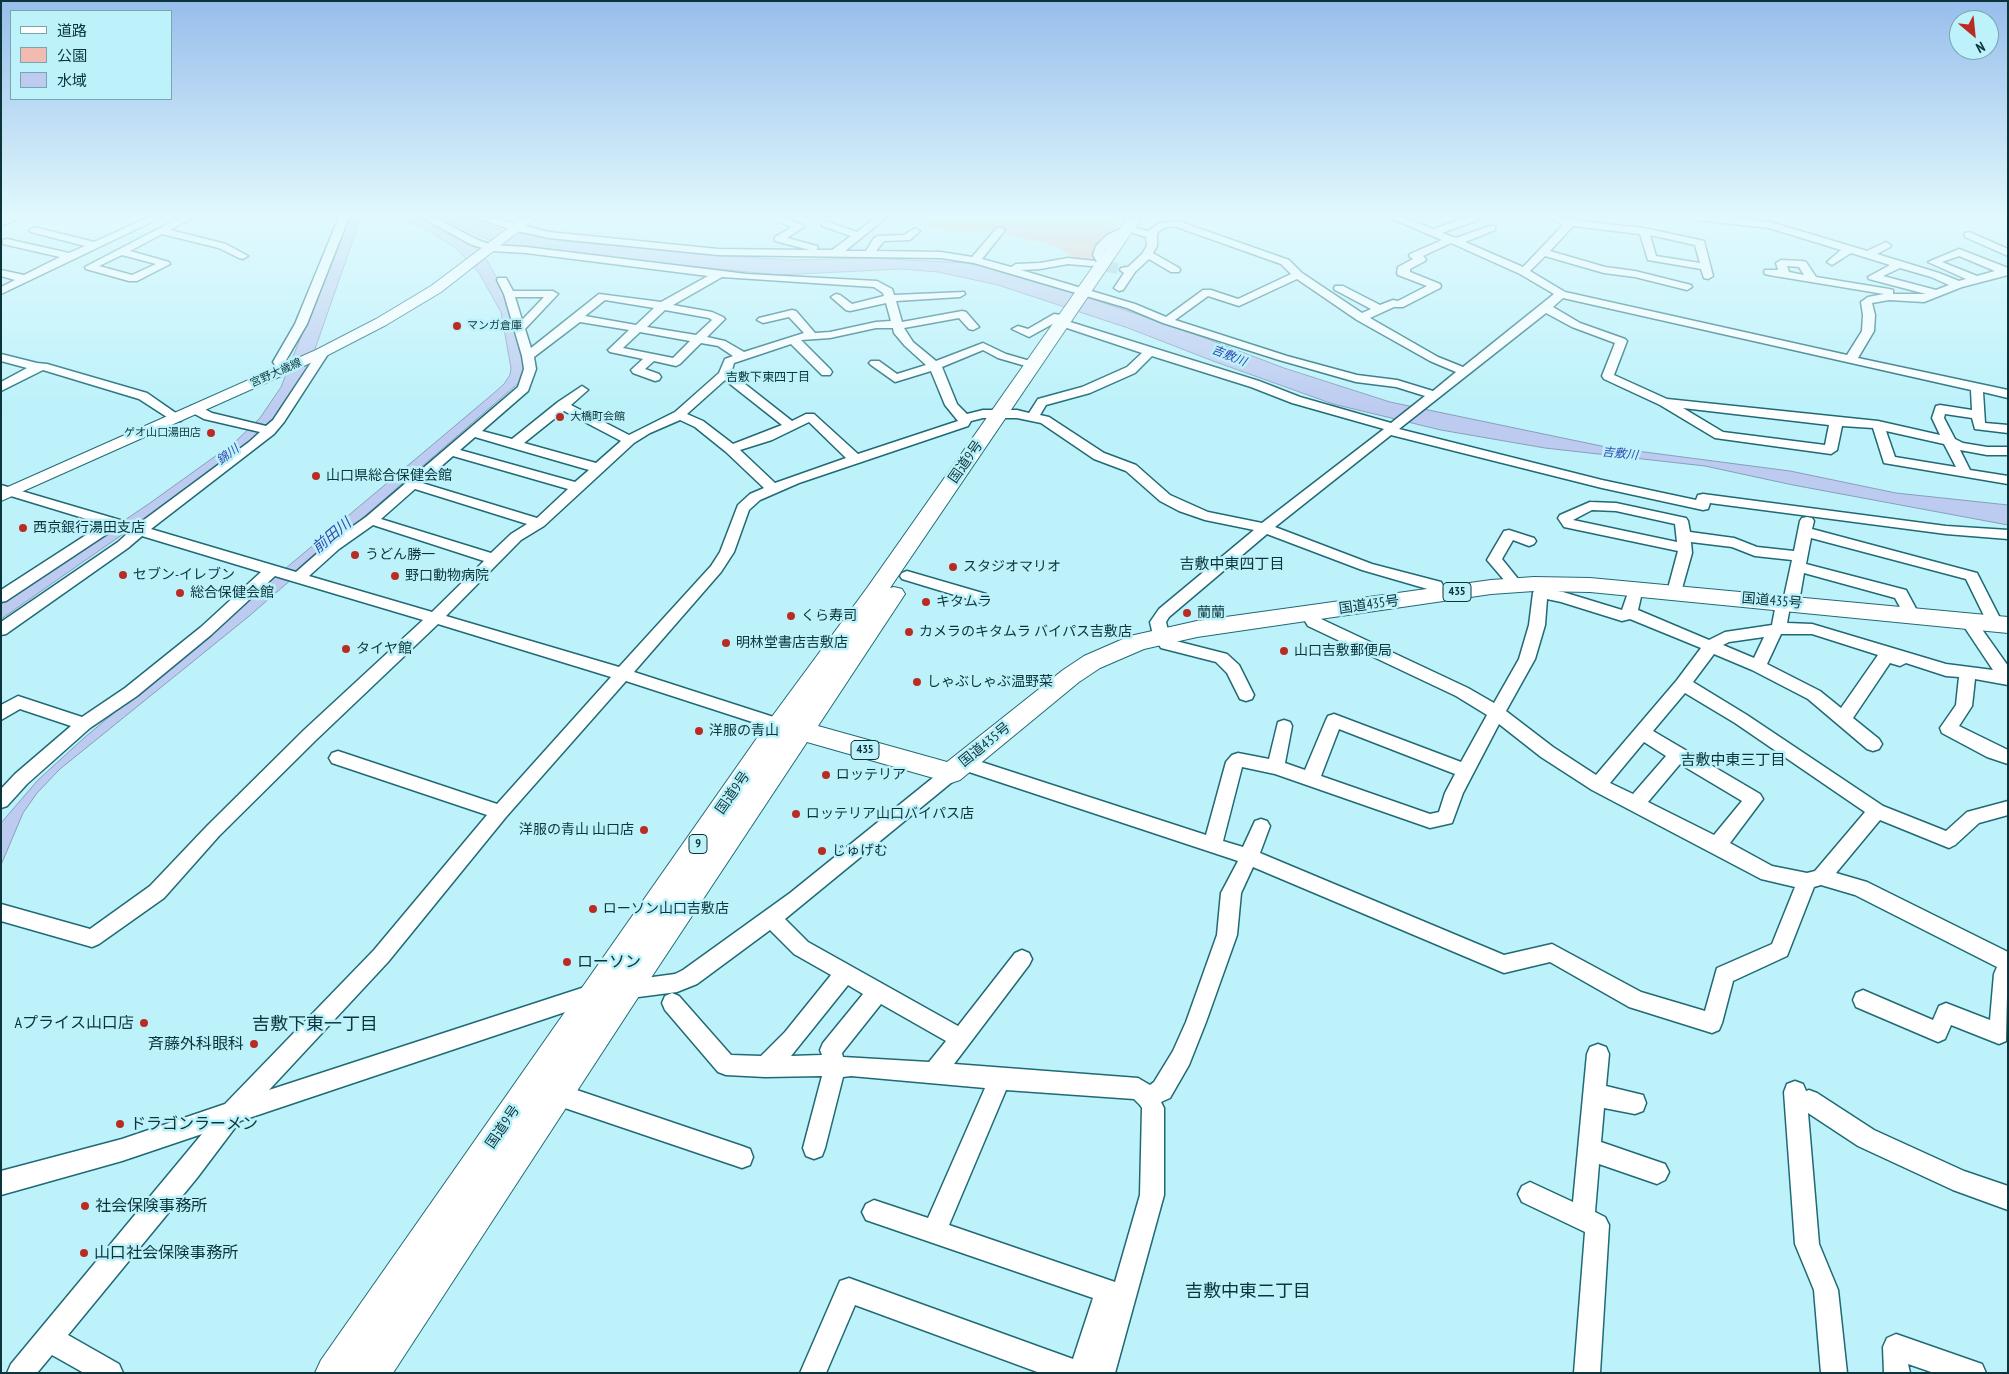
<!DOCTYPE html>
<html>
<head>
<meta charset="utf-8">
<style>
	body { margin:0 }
	#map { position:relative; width:2009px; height:1374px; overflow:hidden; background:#bdf2fb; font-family:"PT Sans Narrow","Noto Sans JP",sans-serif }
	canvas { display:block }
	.frame { position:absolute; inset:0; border:2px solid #0b353b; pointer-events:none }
	.legend { position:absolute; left:10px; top:10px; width:162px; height:90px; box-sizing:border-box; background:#bdf2fb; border:1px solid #76a6ae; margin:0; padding:6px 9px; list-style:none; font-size:15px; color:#0b353b }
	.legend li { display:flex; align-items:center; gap:10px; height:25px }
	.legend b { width:25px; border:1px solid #76a6ae }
	.north { position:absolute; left:1949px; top:10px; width:50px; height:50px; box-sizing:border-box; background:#bdf2fb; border:1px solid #76a6ae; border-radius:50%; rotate:152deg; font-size:14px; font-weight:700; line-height:20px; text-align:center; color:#0b353b }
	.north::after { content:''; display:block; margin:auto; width:18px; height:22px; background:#ba2c23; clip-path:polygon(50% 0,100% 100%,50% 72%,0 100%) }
</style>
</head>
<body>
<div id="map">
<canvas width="2009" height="1374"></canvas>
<div class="frame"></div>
<ul class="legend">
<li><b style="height:6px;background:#fff"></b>道路</li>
<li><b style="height:14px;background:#f3bab1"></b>公園</li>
<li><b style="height:14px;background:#bdcbf0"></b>水域</li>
</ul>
<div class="north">N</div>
</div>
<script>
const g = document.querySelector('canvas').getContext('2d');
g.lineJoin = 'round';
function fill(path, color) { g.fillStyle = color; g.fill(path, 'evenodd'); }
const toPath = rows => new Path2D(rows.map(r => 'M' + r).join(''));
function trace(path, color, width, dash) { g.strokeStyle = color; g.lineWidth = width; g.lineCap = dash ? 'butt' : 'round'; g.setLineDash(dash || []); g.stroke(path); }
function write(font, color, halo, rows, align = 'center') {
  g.font = font + ' "PT Sans Narrow","Noto Sans JP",sans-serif'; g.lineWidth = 5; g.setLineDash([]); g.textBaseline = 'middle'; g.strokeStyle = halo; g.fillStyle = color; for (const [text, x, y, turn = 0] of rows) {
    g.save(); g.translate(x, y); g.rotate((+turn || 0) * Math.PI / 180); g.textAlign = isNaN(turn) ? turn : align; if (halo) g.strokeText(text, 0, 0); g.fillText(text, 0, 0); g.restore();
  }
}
fill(toPath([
	[911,217,1124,217,1113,231,1099,241,1094,248,1094,261,1076,261,1076,259,1060,248,1043,242,1027,240,995,231,957,233,926,225]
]), '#f3bab1');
const water = toPath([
	[348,217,361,217,307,372,271,423,215,470,1,619,1,604,150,503,235,442,260,418,281,387,348,217],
	[395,217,418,217,430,222,471,243,485,257,498,280,510,308,524,364,522,380,248,617,60,769,37,793,23,813,1,865,1,823,38,780,84,738,494,393,504,384,510,375,511,368,501,312,479,273,457,249,430,232,395,217],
	[438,217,469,217,501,230,563,241,728,256,791,260,870,258,966,263,1017,273,1189,332,1284,368,1390,402,1606,447,1790,471,1896,493,2008,505,2008,525,1793,485,1705,466,1545,448,1441,430,1333,404,1213,361,1128,328,998,285,938,272,901,269,779,275,679,265,510,246,494,242,438,217]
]);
fill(water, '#bdcbf0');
trace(water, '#889eba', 1);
trace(toPath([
	[1091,263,1125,270]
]), '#99ccd5', 11, [11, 5.5]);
const minor = toPath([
	[8,217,22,217,1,226,1,220,8,217],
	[149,217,162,217,1,294,1,287,15,280,1,276,1,270,24,275,60,257,3,244,3,240,7,239,69,253,85,246,31,232,29,230,34,227,94,242,149,217],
	[181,217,194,217,170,230,226,244,248,256,243,259,239,258,219,248,162,234,130,251,169,262,170,264,137,281,129,281,86,269,85,267,181,217],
	[122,255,156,264,132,275,99,266,122,255],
	[339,217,349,217,307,324,285,362,290,369,288,372,280,372,273,362,295,324,339,217],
	[421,217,434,217,478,240,492,245,526,247,747,274,877,281,892,289,894,295,964,292,965,294,960,297,896,301,902,322,962,311,966,312,979,327,973,330,969,329,959,318,904,328,913,342,936,361,983,343,1006,354,1037,363,1039,365,1037,367,1029,367,998,358,983,350,942,367,957,404,967,414,983,410,1017,410,1029,413,1038,399,1082,387,1127,367,1142,353,1058,325,1056,323,1058,321,1029,337,1012,329,1018,326,1028,329,1054,314,1069,316,1071,318,1067,321,1259,381,1300,397,1391,423,1425,396,1396,387,1356,382,1279,360,1163,323,1127,308,974,263,941,258,718,255,549,238,513,230,473,217,489,217,549,232,718,249,810,250,775,241,775,237,792,227,766,217,781,217,805,226,787,238,817,246,818,248,816,250,832,250,851,236,822,226,822,222,828,222,857,232,876,217,887,217,845,251,866,251,874,238,878,236,904,235,915,228,920,231,910,240,884,241,876,251,941,252,972,257,997,228,1000,227,1005,230,982,259,1011,267,1016,264,1040,263,1068,258,1095,261,1096,263,1095,265,1091,266,1068,264,1040,269,1021,270,1135,304,1166,317,1203,290,1211,290,1238,299,1291,274,1281,264,1174,226,1164,228,1157,233,1157,246,1153,253,1179,268,1180,270,1179,272,1171,272,1149,259,1135,272,1123,290,1119,291,1114,288,1124,273,1120,270,1121,268,1128,267,1142,254,1147,246,1146,237,1130,232,1115,239,1105,249,1103,255,1108,263,1103,266,1099,265,1093,255,1096,246,1107,235,1128,226,1148,231,1158,224,1178,221,1289,260,1302,273,1362,313,1371,309,1335,290,1334,288,1335,286,1343,286,1380,305,1393,300,1398,301,1427,286,1398,275,1397,273,1398,267,1413,259,1409,256,1410,254,1442,240,1388,217,1402,217,1433,229,1468,217,1479,217,1478,220,1442,233,1456,238,1489,226,1495,226,1495,230,1465,242,1523,267,1563,225,1548,217,1561,217,1568,220,1571,217,1581,217,1578,221,1644,228,1704,241,1713,276,1708,279,1704,278,1701,269,1648,260,1640,234,1573,226,1550,251,1605,267,1635,271,1691,285,1692,287,1687,290,1635,277,1604,273,1545,256,1530,271,1565,292,1847,355,1862,331,1863,315,1861,302,1868,297,1884,294,1769,275,1765,274,1764,272,1765,270,1778,270,1776,263,1781,260,1802,261,1806,262,1816,277,1889,289,1893,290,1893,294,1926,294,1869,279,1868,277,1890,265,1851,253,1832,265,1827,262,1841,250,1769,228,1696,220,1691,217,1724,217,1770,222,1867,251,1886,242,1891,245,1890,247,1877,254,1939,273,1959,281,1966,279,1928,262,1959,249,2008,268,2008,275,1962,287,1924,302,1889,300,1872,303,1875,315,1874,331,1858,358,2008,390,2008,398,1983,392,1985,423,2008,425,2008,433,1975,429,1972,418,1945,414,1944,418,1955,439,1963,443,1987,447,2008,447,2008,455,1987,455,1960,450,1970,470,2008,476,2008,484,1884,463,1873,428,1842,426,1837,450,1831,454,1715,438,1660,405,1604,379,1602,376,1615,343,1572,327,1546,313,1399,429,1602,480,1696,500,1698,495,1703,494,1946,526,2008,530,2008,539,1946,534,1710,503,1708,509,1703,510,1602,488,1391,435,1275,527,1372,564,1441,582,1448,594,1446,598,1436,598,1431,590,1362,570,1267,534,1169,617,1166,622,1169,634,1172,640,1227,654,1239,665,1254,695,1252,699,1246,701,1240,699,1227,673,1216,662,1161,648,1153,635,1150,622,1159,609,1254,530,1205,520,1179,511,1160,501,1126,471,1094,459,1041,423,1017,418,983,418,971,421,968,426,799,483,760,500,749,510,734,552,721,572,634,672,786,721,788,725,786,729,780,731,626,681,506,817,388,962,269,1090,594,984,601,986,604,993,601,1000,240,1121,197,1178,68,1335,119,1364,123,1373,84,1373,52,1355,37,1373,7,1373,11,1364,202,1134,122,1161,1,1195,1,1171,122,1139,225,1104,374,950,487,815,332,763,329,758,332,753,338,751,497,804,611,677,438,624,316,740,219,836,164,898,99,944,92,947,1,921,1,904,90,929,150,886,207,826,304,730,423,620,275,576,211,635,137,696,90,728,27,784,7,806,1,808,1,789,15,774,71,726,20,709,1,720,1,705,18,696,82,717,125,688,201,627,261,572,142,536,128,548,6,634,1,635,1,622,118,542,129,532,116,528,6,601,1,602,1,590,103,524,1,493,1,485,137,525,249,442,260,432,204,419,191,412,189,409,191,406,199,406,212,413,266,426,273,420,320,349,328,349,330,351,284,422,274,434,151,529,296,572,329,543,366,517,518,387,524,369,522,356,504,294,497,280,498,278,506,278,513,291,553,291,558,294,525,329,531,348,599,294,661,302,708,276,526,253,491,251,470,244,421,217],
	[1650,235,1695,245,1700,263,1656,256,1650,235],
	[1451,243,1520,274,1554,294,1463,367,1438,357,1370,318,1394,307,1403,307,1440,288,1441,286,1440,284,1410,272,1410,269,1425,261,1426,259,1423,256,1451,243],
	[1959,256,1995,271,1977,276,1942,262,1959,256],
	[1787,266,1799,267,1804,275,1789,272,1787,266],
	[1900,268,1931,277,1949,285,1936,290,1883,276,1900,268],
	[722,277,874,287,883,293,884,296,852,304,840,295,836,294,831,297,846,310,850,311,886,303,891,321,876,322,830,332,815,333,796,311,792,310,759,318,757,320,763,323,789,317,804,333,744,352,725,341,707,337,725,319,723,317,712,312,673,305,722,277],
	[1297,279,1357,320,1430,361,1456,372,1433,391,1397,380,1357,375,1287,356,1175,320,1208,296,1239,306,1297,279],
	[515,297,544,297,522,320,515,297],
	[1563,298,1971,390,1972,410,1940,405,1936,406,1932,418,1940,435,1878,421,1667,399,1614,375,1627,341,1625,339,1580,323,1553,307,1563,298],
	[605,300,654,308,636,325,585,316,605,300],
	[665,310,709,318,712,320,696,335,647,327,665,310],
	[580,322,629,330,608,350,610,352,643,359,631,370,633,373,655,381,659,380,661,377,659,374,645,369,654,361,676,366,680,364,701,343,718,346,733,356,725,359,719,373,675,412,629,435,571,405,588,390,582,386,558,402,512,439,482,431,528,391,536,369,534,357,580,322],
	[876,328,893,328,894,333,905,346,926,365,897,374,879,361,871,361,869,363,871,365,895,382,931,371,945,405,958,421,858,454,814,414,806,414,792,421,731,373,734,363,791,344,822,375,830,375,832,372,830,369,801,340,830,338,876,328],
	[640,332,690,341,673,358,623,348,640,332],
	[1152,356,1251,387,1292,403,1384,429,1262,523,1208,512,1170,495,1136,465,1104,453,1049,417,1040,415,1046,405,1090,393,1135,373,1152,356],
	[725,380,782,425,733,444,703,421,687,414,725,380],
	[1683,408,1829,425,1825,445,1723,432,1683,408],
	[564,411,621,441,596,463,524,443,564,411],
	[680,420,695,427,726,452,764,488,750,494,738,505,720,552,711,566,619,667,446,616,521,540,544,526,634,443,650,433,680,420],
	[809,422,846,458,775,483,740,450,772,440,809,422],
	[1886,431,1944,444,1956,467,1895,457,1886,431],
	[475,437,509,447,589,470,575,482,460,450,475,437],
	[453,456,568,489,537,518,422,483,453,456],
	[415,489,527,524,511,534,491,553,381,519,415,489],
	[373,525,484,561,432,612,309,576,339,549,373,525],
	[1969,232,2008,249,2008,256,1965,237,1965,233,1969,232],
	[1,354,37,363,47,364,147,393,183,418,181,421,173,421,139,399,43,370,1,391,1,382,27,368,1,361,1,354],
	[1590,502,1616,503,1681,517,1686,518,1688,521,1690,532,1734,538,1757,547,1794,551,1800,521,1802,518,1807,517,1812,518,1814,521,1812,529,1977,573,2003,624,2000,628,1995,629,1990,628,1966,579,1811,538,1806,564,1906,590,1920,616,1917,620,1912,621,1907,620,1895,598,1804,573,1799,602,1796,606,1790,607,1787,623,1812,624,1946,664,1993,670,1961,622,1964,618,1969,617,1974,618,2008,666,2008,685,1975,679,1972,706,1959,726,2008,750,2008,764,1987,757,1942,733,1940,728,1956,705,1959,677,1946,676,1906,663,1900,666,1890,663,1853,718,1879,739,1882,744,1879,749,1873,751,1867,749,1808,699,1752,670,1714,654,1693,682,1747,715,1883,806,1946,831,1967,812,2008,801,2008,815,1979,823,1955,845,1949,848,1880,820,1836,873,1867,882,2008,952,2006,1041,1999,1044,1951,1025,1945,1039,1938,1042,1856,1007,1853,1000,1856,993,1863,990,1933,1020,1939,1006,1946,1003,1990,1020,1994,974,1997,967,1855,895,1821,885,1814,887,1787,956,1733,981,1722,1023,1719,1030,1712,1033,1629,1007,1550,962,1504,973,1253,867,1241,893,1237,935,1206,1022,1189,1065,1170,1098,1161,1102,1164,1108,1164,1195,1115,1373,1040,1373,855,1305,826,1373,800,1373,840,1281,849,1278,1073,1359,1093,1298,866,1220,862,1212,866,1204,874,1200,928,1218,985,1088,851,1076,843,1077,825,1148,822,1156,814,1159,806,1156,803,1148,822,1076,765,1077,726,1075,718,1072,665,1010,662,1003,665,996,672,993,679,996,731,1055,761,1056,785,1032,831,975,794,954,770,930,697,984,677,992,623,999,616,997,613,990,616,983,623,981,675,974,683,970,790,893,945,768,951,766,957,768,960,773,957,778,785,919,808,942,958,1026,1015,953,1022,950,1029,953,1032,959,1029,965,954,1064,1138,1078,1150,1085,1154,1082,1173,1051,1186,1022,1217,935,1221,893,1238,861,957,768,954,763,957,758,963,756,1206,835,1226,762,1232,755,1238,753,1269,759,1278,722,1284,720,1290,722,1292,726,1285,763,1305,770,1326,720,1328,716,1334,714,1461,762,1487,715,1456,696,1308,626,1300,613,1303,609,1308,608,1313,609,1319,618,1468,688,1494,703,1519,659,1529,625,1533,593,1535,589,1540,588,1563,592,1622,610,1631,584,1641,584,1643,588,1638,610,1709,640,1725,632,1772,625,1775,609,1772,601,1775,597,1784,597,1792,560,1755,556,1732,547,1691,542,1692,553,1681,592,1679,596,1674,597,1669,596,1667,592,1678,551,1564,527,1558,518,1560,515,1590,502],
	[1592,510,1616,511,1675,524,1677,542,1573,520,1592,510],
	[1547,599,1561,602,1622,621,1630,619,1701,648,1677,680,1596,775,1553,747,1506,711,1535,659,1545,625,1547,599],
	[1781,634,1812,634,1878,655,1841,708,1820,691,1767,664,1781,634],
	[1764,637,1754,658,1723,645,1729,642,1764,637],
	[1685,693,1735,723,1865,812,1815,871,1807,873,1772,866,1730,843,1763,799,1760,794,1653,731,1685,693],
	[1499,724,1541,757,1592,790,1761,879,1795,887,1772,944,1717,968,1705,1011,1641,992,1552,944,1504,955,1260,853,1270,826,1267,821,1261,819,1255,821,1243,847,1223,841,1242,767,1275,774,1430,828,1452,823,1463,793,1499,724],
	[1339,729,1455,774,1445,793,1439,812,1430,814,1321,776,1339,729],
	[1644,742,1666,756,1633,794,1610,783,1644,742],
	[1680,764,1742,801,1714,835,1648,802,1680,764],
	[848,985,863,994,823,1043,820,1050,822,1055,791,1056,848,985],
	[881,1004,946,1041,929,1062,843,1057,842,1053,881,1004],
	[1006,1090,1134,1099,1140,1105,1142,1108,1140,1195,1115,1282,949,1225,1006,1090],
	[1509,530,1534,538,1536,541,1534,544,1529,546,1513,540,1502,559,1523,585,1521,588,1516,590,1511,588,1487,560,1504,531,1509,530],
	[907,571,986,594,989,598,986,602,981,603,902,579,900,576,902,573,907,571],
	[1598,1044,1606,1047,1609,1054,1606,1086,1643,1095,1646,1103,1643,1111,1635,1114,1604,1108,1601,1142,1665,1164,1669,1172,1665,1180,1657,1184,1599,1164,1595,1212,1605,1217,1609,1225,1600,1373,1574,1373,1585,1232,1522,1202,1518,1194,1522,1186,1530,1182,1573,1202,1587,1054,1590,1047,1598,1044],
	[1795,1081,1803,1084,1806,1091,1809,1090,1817,1093,1874,1130,1964,1171,2008,1186,2008,1210,1953,1190,1858,1146,1808,1113,1819,1244,1838,1290,1847,1373,1821,1373,1814,1290,1795,1244,1784,1092,1787,1084,1795,1081],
	[556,1083,742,1146,750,1149,753,1157,750,1165,742,1168,556,1105,548,1102,545,1094,548,1086,556,1083],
	[1896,1334,1982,1364,1986,1373,1934,1373,1908,1364,1910,1373,1884,1373,1883,1347,1887,1338,1896,1334]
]);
const major = toPath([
	[523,217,537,217,441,292,386,325,326,356,1,501,1,490,316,350,376,319,431,286,523,217]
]);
const highway = toPath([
	[1128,217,1142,217,890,588,894,587,902,589,905,594,818,726,947,762,1063,670,1084,656,1130,636,1197,621,1491,580,1534,577,1590,578,2008,617,2008,633,1590,592,1534,591,1491,594,1197,637,1144,649,1100,668,1079,682,960,780,951,783,807,742,637,999,393,1373,315,1373,321,1360,771,718,867,588,1128,217]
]);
trace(minor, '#1f6a75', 3);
trace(major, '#1f6a75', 2);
trace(highway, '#1f6a75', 2);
fill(minor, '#fff');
fill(major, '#fff');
fill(highway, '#fff');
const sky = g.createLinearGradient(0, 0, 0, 409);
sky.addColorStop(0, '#97bdeb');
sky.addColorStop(0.53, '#e1f9fd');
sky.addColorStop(1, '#e1f9fd00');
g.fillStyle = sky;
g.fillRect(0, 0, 2009, 409);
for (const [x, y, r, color] of [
	[457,326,5,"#ba2c23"],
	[560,417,5,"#ba2c23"],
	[211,433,5,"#ba2c23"],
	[316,476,5,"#ba2c23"],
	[23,528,5,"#ba2c23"],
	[355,555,5,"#ba2c23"],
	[953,567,5,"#ba2c23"],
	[123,575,5,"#ba2c23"],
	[395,576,5,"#ba2c23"],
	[180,593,5,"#ba2c23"],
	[926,602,5,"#ba2c23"],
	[1187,613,5,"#ba2c23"],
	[791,616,5,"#ba2c23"],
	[909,632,5,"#ba2c23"],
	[726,643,5,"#ba2c23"],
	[346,649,5,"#ba2c23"],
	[1284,651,5,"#ba2c23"],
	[917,682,5,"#ba2c23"],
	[699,731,5,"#ba2c23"],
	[826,775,5,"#ba2c23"],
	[796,814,5,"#ba2c23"],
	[644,830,5,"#ba2c23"],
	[822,851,5,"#ba2c23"],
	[593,909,5,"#ba2c23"],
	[567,962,5,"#ba2c23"],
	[144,1023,5,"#ba2c23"],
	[254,1044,5,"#ba2c23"],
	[120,1124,5,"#ba2c23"],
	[85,1206,5,"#ba2c23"],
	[84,1253,5,"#ba2c23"]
]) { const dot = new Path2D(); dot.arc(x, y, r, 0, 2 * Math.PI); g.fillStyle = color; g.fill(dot); trace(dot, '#bdf2fb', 2); }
write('11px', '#0b353b', '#bdf2fb', [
	["マンガ倉庫",467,326],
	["大橋町会館",570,417],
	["ゲオ山口湯田店",201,433,"right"]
], 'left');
write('11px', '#0b353b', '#bdf2fb', [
	["宮野大歳線",276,373,-24]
]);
write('italic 12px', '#314ab0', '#bdf2fb', [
	["吉敷川",1229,356,22],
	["吉敷川",1620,454,6],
	["錦川",228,455,-37]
]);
write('12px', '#0b353b', '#bdf2fb', [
	["吉敷下東四丁目",768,378]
]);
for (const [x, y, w] of [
	[1457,592,28],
	[865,750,28],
	[698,844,18]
]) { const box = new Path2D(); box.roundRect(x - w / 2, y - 9.5, w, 19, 4); g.fillStyle = '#bdf2fb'; g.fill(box); trace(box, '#0b353b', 1); }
write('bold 12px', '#0b353b', null, [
	["435",1457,592],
	["435",865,750],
	["9",698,844]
]);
write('14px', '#0b353b', '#bdf2fb', [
	["国道9号",966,462,-55],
	["国道435号",1772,601,5],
	["国道435号",1369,605,-8],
	["国道435号",985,745,-39],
	["国道9号",733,793,-55],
	["国道9号",503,1127,-56]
]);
write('14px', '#0b353b', '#bdf2fb', [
	["山口県総合保健会館",326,476],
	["西京銀行湯田支店",33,528],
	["うどん勝一",365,555],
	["スタジオマリオ",963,567],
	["セブン-イレブン",133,575],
	["野口動物病院",405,576],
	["総合保健会館",190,593],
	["キタムラ",936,602],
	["蘭蘭",1197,613],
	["くら寿司",801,616],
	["カメラのキタムラ バイパス吉敷店",919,632],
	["明林堂書店吉敷店",736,643],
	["タイヤ館",356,649],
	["山口吉敷郵便局",1294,651],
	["しゃぶしゃぶ温野菜",927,682],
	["洋服の青山",709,731],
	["ロッテリア",836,775],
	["ロッテリア山口バイパス店",806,814],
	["洋服の青山 山口店",634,830,"right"],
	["じゅげむ",832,851],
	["ローソン山口吉敷店",603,909]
], 'left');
write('italic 15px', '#314ab0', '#bdf2fb', [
	["前田川",332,536,-40]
]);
write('15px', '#0b353b', '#bdf2fb', [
	["吉敷中東四丁目",1232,565],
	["吉敷中東三丁目",1733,761]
]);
write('16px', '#0b353b', '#bdf2fb', [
	["ローソン",577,962],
	["Aプライス山口店",134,1023,"right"],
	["斉藤外科眼科",244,1044,"right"],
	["ドラゴンラーメン",130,1124],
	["社会保険事務所",95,1206],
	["山口社会保険事務所",94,1253]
], 'left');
write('18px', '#0b353b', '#bdf2fb', [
	["吉敷下東一丁目",315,1025],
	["吉敷中東二丁目",1248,1292]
]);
</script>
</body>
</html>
